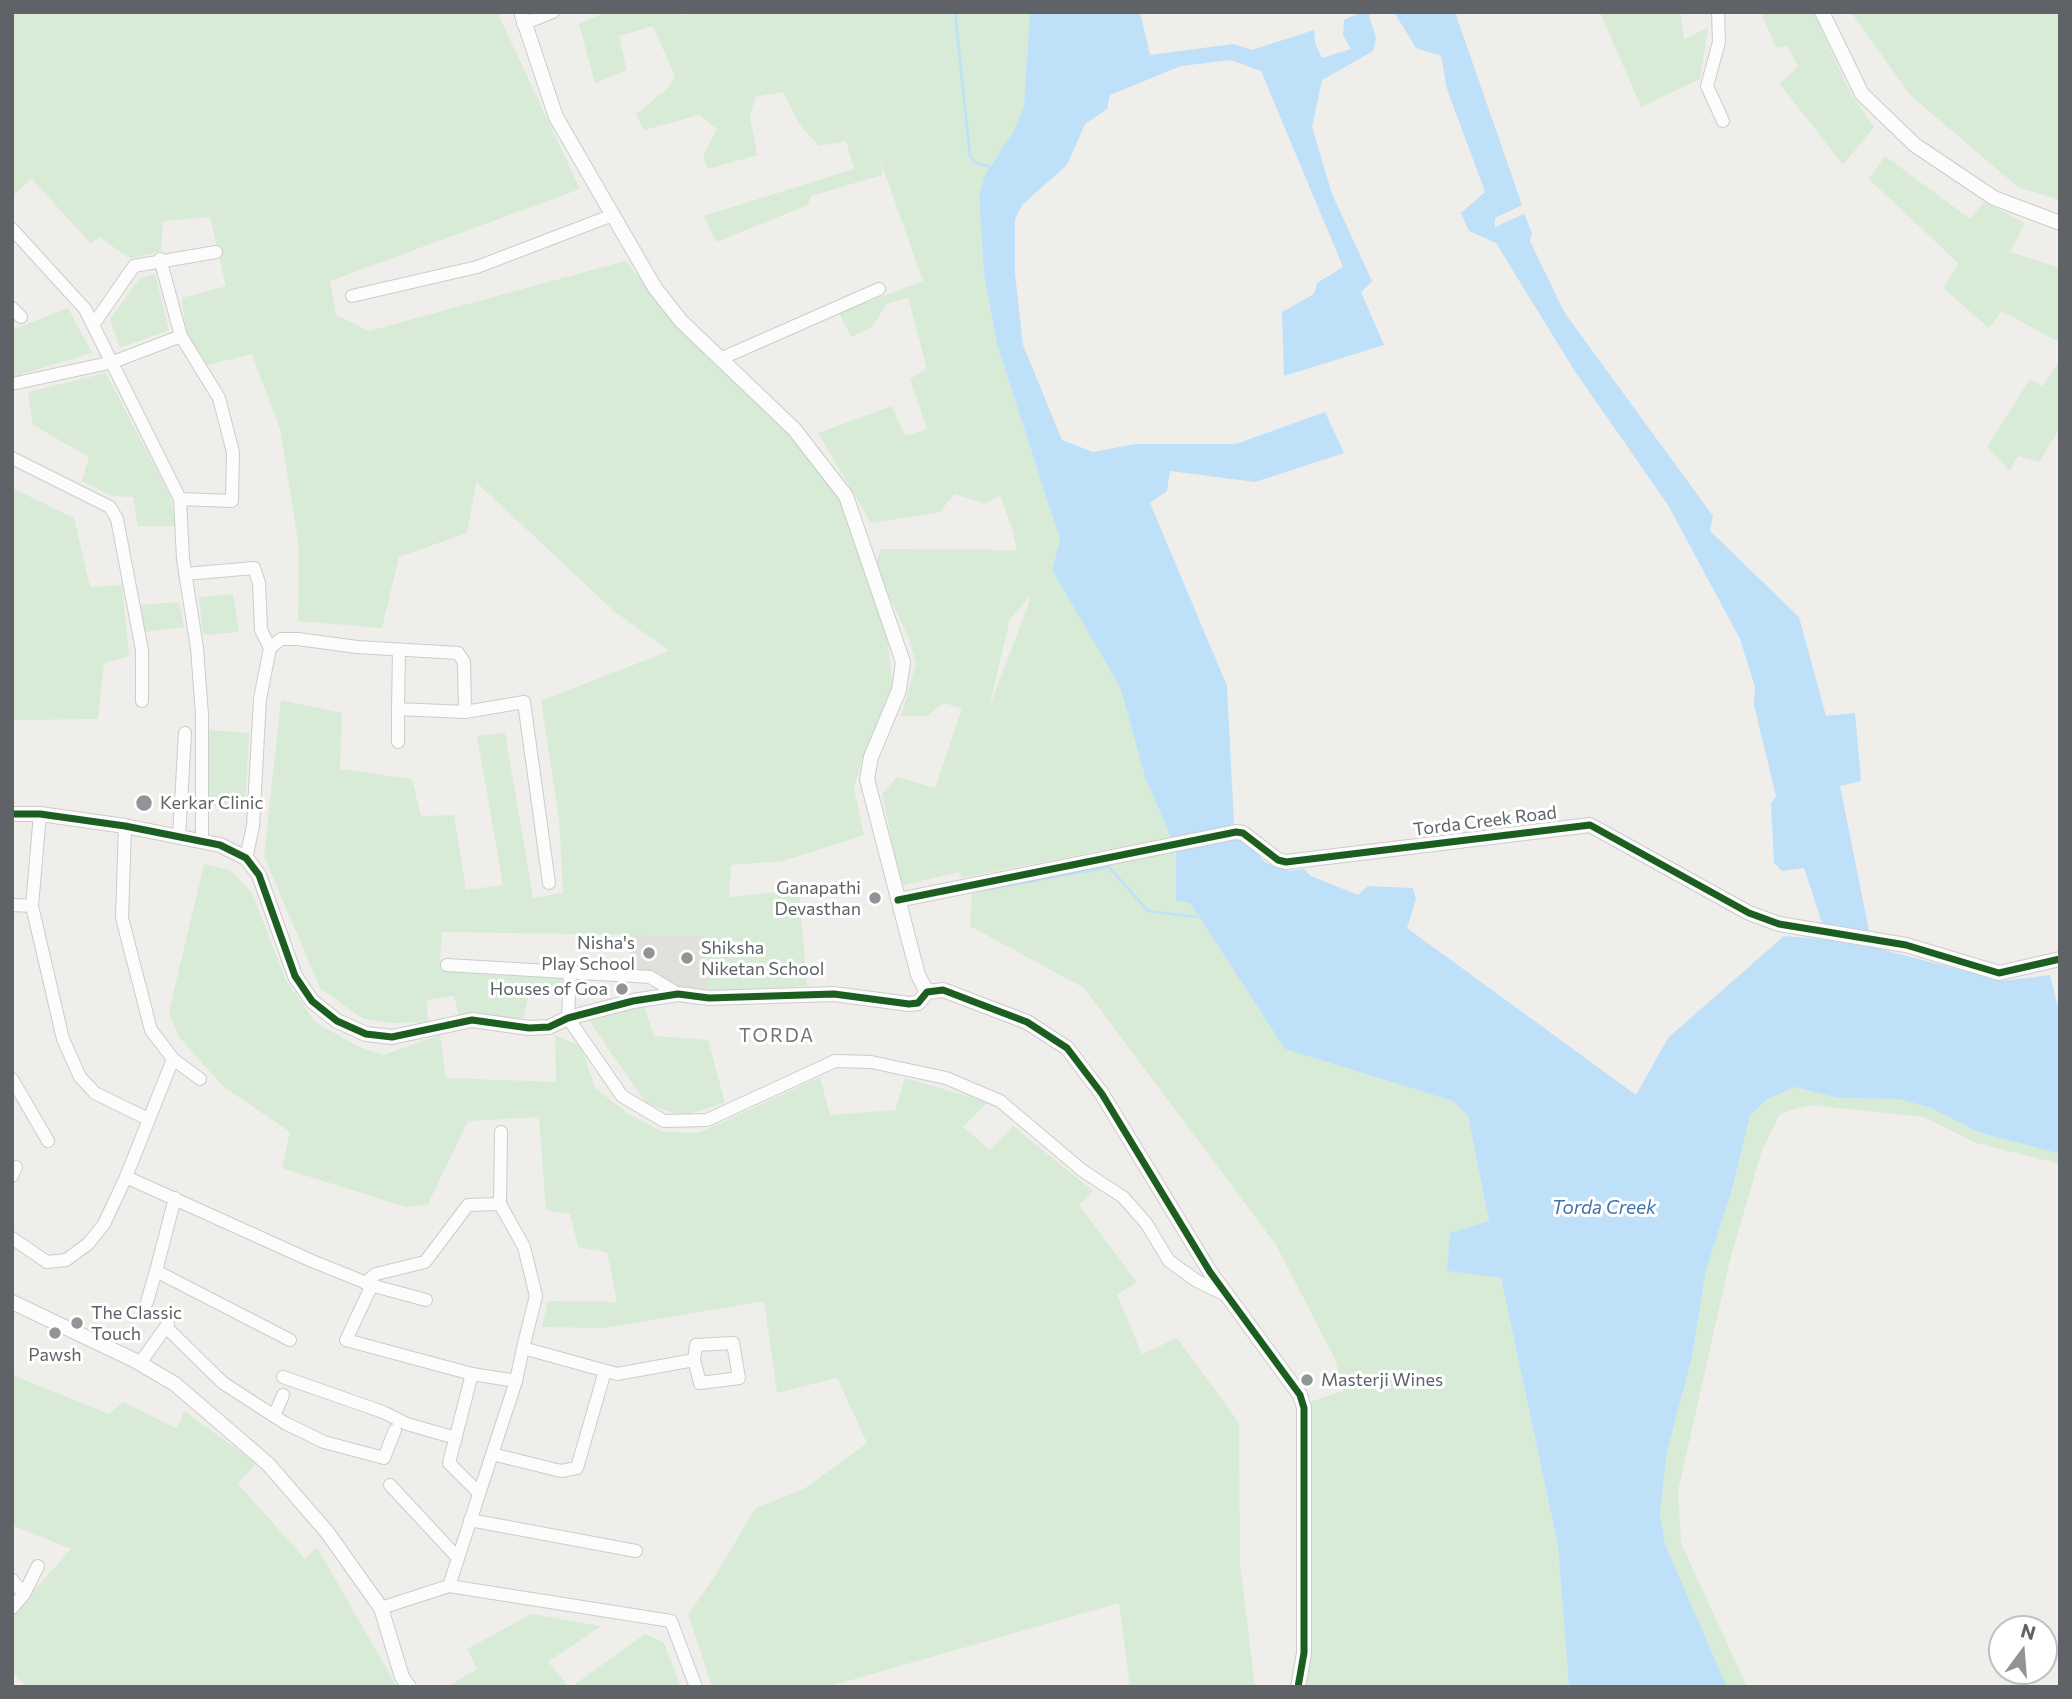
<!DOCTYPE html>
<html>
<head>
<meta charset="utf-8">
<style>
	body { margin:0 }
	#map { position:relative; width:2072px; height:1699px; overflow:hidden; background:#efeeea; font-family:Commissioner,sans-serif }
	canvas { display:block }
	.frame { position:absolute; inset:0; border:14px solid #5f6368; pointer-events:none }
	.north { position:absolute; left:1988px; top:1615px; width:70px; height:70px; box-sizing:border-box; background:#fff; border:2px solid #bfc1c3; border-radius:50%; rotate:16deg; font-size:19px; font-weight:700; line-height:28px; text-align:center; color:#5f6368 }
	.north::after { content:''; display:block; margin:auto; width:24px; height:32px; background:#919496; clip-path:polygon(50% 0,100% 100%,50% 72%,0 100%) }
</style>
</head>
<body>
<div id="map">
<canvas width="2072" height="1699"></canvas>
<div class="frame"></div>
<div class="north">N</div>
</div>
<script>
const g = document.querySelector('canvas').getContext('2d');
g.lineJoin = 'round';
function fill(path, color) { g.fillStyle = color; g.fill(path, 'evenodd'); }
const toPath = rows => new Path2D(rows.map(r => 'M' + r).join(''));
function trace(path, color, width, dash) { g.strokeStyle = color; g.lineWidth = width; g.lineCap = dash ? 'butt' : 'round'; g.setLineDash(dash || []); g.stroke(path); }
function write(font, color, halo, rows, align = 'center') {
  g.font = font + ' Commissioner,sans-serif'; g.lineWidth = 6; g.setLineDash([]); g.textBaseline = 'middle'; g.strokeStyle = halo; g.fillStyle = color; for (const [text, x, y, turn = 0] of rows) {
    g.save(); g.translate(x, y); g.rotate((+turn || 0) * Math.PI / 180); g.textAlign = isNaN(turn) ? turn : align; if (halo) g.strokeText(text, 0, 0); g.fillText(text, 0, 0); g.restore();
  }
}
fill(toPath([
	[630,935,706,936,707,992,687,991,649,972,630,971]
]), '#e2e0da');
fill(toPath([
	[12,12,497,12,580,189,330,281,336,315,369,331,625,261,717,366,787,432,841,495,888,642,893,694,862,760,854,788,864,835,783,861,731,865,729,897,799,890,807,986,707,992,706,936,442,932,440,959,447,972,563,977,560,990,530,989,523,1020,459,1016,454,996,427,1000,428,1022,390,1023,362,1018,320,988,264,856,281,700,342,713,340,769,412,779,421,816,454,815,466,890,503,885,477,736,505,733,533,898,563,893,559,819,541,701,669,651,614,611,476,482,467,533,399,557,382,628,298,621,299,547,280,429,252,354,203,366,186,334,182,298,226,286,210,217,163,221,161,251,131,259,99,237,91,244,32,179,12,196],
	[606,12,679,12,681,15,710,12,1030,12,1024,105,1016,127,985,175,979,196,984,275,997,344,1060,540,1052,570,1120,687,1145,777,1171,837,961,878,959,872,901,886,882,794,897,777,935,788,962,708,943,703,927,716,901,716,916,664,909,639,875,566,881,549,1017,550,1011,525,1000,495,986,504,954,494,940,512,871,523,818,433,892,406,905,436,927,429,910,379,927,369,908,297,887,304,872,327,851,337,839,313,923,281,881,162,882,175,811,196,808,205,716,242,704,216,854,169,846,141,819,146,799,124,783,92,755,97,750,117,757,155,708,169,703,156,717,129,699,115,644,130,636,114,667,89,675,77,653,26,619,36,627,70,595,83,579,24],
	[1029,597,1030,600,988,711,1010,619],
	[1600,12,1680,12,1684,39,1708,28,1700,79,1641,107],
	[1761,12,1813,12,1851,94,1874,127,1843,165,1780,84,1798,66,1787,46,1776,48],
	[1851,12,2060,12,2060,200,2018,187,1910,95],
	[1885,156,1970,219,1984,202,2025,223,2010,252,2060,268,2060,343,2002,311,1989,328,1943,288,1959,264,1869,179],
	[155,274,169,330,120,348,110,319,139,279],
	[68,308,92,353,12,377,12,330],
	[2060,361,2060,428,2039,462,2018,456,2010,471,1987,447,2030,379,2042,386],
	[106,373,170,496,176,526,138,526,133,497,112,496,82,481,89,457,33,425,28,392],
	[12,488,74,518,90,587,122,585,129,656,104,663,98,719,12,720],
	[233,594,239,632,203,635,199,597],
	[179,602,184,627,145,632,140,605],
	[208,730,249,733,245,809,206,805],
	[1176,849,1190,903,1285,1049,1453,1101,1468,1116,1489,1222,1448,1271,1501,1278,1558,1546,1569,1687,1302,1687,1310,1402,1343,1391,1335,1359,1276,1245,1084,988,970,926,972,891],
	[204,864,230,870,252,893,286,980,315,1022,359,1047,384,1055,440,1035,446,1078,556,1082,555,1035,581,1046,595,1088,630,1115,663,1132,699,1133,820,1077,830,1115,895,1110,905,1078,988,1102,963,1127,990,1150,1013,1126,1093,1191,1079,1205,1137,1282,1117,1295,1142,1354,1177,1338,1239,1423,1240,1563,1255,1687,1130,1687,1119,1603,827,1687,712,1687,688,1614,714,1578,755,1509,807,1487,867,1443,837,1378,777,1393,764,1301,604,1328,542,1327,548,1301,617,1302,607,1252,578,1247,570,1214,546,1210,539,1117,468,1121,428,1204,406,1207,282,1168,290,1132,224,1087,179,1037,169,1012],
	[644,1006,654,1036,708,1040,725,1103,682,1116,646,1103,585,1015],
	[1794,1087,1838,1098,1899,1099,1931,1108,1978,1132,2060,1154,2060,1164,1976,1143,1924,1117,1809,1105,1780,1114,1762,1150,1730,1260,1678,1491,1681,1543,1747,1687,1727,1687,1665,1544,1660,1514,1667,1452,1692,1357,1706,1270,1732,1190,1750,1116,1766,1100],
	[12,1375,109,1414,123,1402,177,1429,184,1411,256,1463,238,1484,305,1559,317,1547,397,1687,27,1687,12,1672,12,1615,71,1549,12,1525],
	[532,1614,601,1626,548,1662,569,1687,447,1687,477,1669,467,1649],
	[645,1634,664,1643,681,1687,571,1687]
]), '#d8ebd6');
fill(toPath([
	[1030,12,1140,12,1150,55,1233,44,1252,50,1314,30,1315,43,1322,58,1351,49,1343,35,1344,20,1362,12,1368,12,1376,38,1373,51,1322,80,1312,127,1332,194,1372,281,1361,292,1384,345,1284,376,1282,312,1314,294,1317,283,1343,267,1261,71,1231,60,1181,66,1110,95,1107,109,1085,124,1067,165,1022,205,1015,219,1015,273,1023,345,1062,440,1093,452,1135,444,1236,444,1325,412,1344,453,1255,482,1170,471,1167,491,1150,503,1227,686,1234,824,1212,831,1242,839,1266,863,1289,871,1304,869,1311,876,1358,895,1368,886,1413,888,1416,899,1407,928,1636,1095,1668,1038,1784,936,1853,942,1823,926,1804,868,1782,871,1774,863,1771,804,1776,796,1754,705,1755,687,1740,639,1668,505,1574,370,1496,243,1469,231,1461,213,1485,192,1447,89,1441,56,1416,48,1394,12,1455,12,1522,205,1495,218,1495,227,1524,214,1532,233,1530,241,1564,312,1713,516,1710,531,1799,617,1826,716,1855,713,1861,781,1840,786,1869,931,1862,931,1861,944,2003,981,2050,975,2060,1016,2060,1154,1978,1132,1931,1108,1899,1099,1838,1098,1794,1087,1766,1100,1750,1116,1732,1190,1706,1270,1692,1357,1667,1452,1660,1514,1665,1544,1727,1687,1569,1687,1558,1546,1501,1278,1447,1271,1450,1233,1489,1221,1468,1116,1453,1101,1285,1049,1190,903,1176,900,1176,849,1145,777,1120,687,1052,570,1060,540,997,344,984,275,979,196,985,175,1016,127,1024,105]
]), '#bfe0f9');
trace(toPath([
	[955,12,970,156,976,163,990,167],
	[990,889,1109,867,1148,911,1196,917]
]), '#bfe0f9', 2.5);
const minor = toPath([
	[1718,12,1719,42,1707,86,1723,121],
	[523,24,553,12],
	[12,229,85,309,180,499,183,559,197,648,202,715,202,841],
	[160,259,181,336,219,398,233,452,232,501,180,499],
	[352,296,477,267,613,215],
	[12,308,21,317],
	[93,325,134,266,216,252],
	[720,359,879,289],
	[12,384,113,362,181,336],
	[12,458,110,507,117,519,142,650,142,701],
	[185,574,254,568,259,583,261,630,270,648],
	[398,709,399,650],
	[398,742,398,709,465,712],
	[40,814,32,906,63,1039,80,1077,95,1093,148,1119],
	[125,826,122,918,151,1030,173,1059,200,1079],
	[179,836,185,733],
	[246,858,253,826,260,699,270,648,281,639,298,639,357,647,458,653,464,662,465,712,524,702,549,883],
	[12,905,32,906],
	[447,965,650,977,678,994],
	[570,972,568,1018,622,1096,664,1121,707,1120,835,1061,871,1062,946,1078,1000,1101,1083,1171,1123,1197,1146,1223,1169,1261,1197,1281,1226,1295],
	[12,1079,48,1141],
	[12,1176,16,1167],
	[126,1177,173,1059],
	[175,1198,156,1271,290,1340],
	[500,1204,501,1132],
	[12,1238,47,1262,66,1260,88,1244,104,1224,126,1177,312,1261,374,1286,426,1300],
	[365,1283,376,1274,425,1262,468,1205,500,1204,524,1247,536,1296,523,1348],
	[372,1285,346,1340,472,1374],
	[146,1305,156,1271],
	[166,1327,223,1383,285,1423,324,1442,384,1458,395,1430],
	[733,1343,739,1378,700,1383,694,1360,696,1345,733,1343],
	[140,1363,168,1324],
	[283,1377,383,1412,407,1424,456,1438],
	[274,1416,283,1395],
	[492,1454,561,1471,577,1468,605,1371],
	[390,1485,458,1558],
	[479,1493,449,1463,472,1374,516,1381],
	[470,1520,636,1551],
	[12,1580,24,1594],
	[449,1586,516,1381,523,1348,617,1374,694,1360],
	[12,1608,24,1594,38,1566],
	[381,1608,449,1586,671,1621,696,1687]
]);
const tertiary = toPath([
	[521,12,556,117,655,288,681,321,794,429,846,496,903,662,899,690,871,757,867,779,918,975,927,992],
	[1822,12,1862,94,1915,145,1994,198,2060,223],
	[12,814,40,814,125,826,220,845,246,858,259,875,295,976,312,1001,337,1021,366,1034,392,1037,472,1020,529,1028,549,1027,568,1018,633,1001,678,994,709,998,834,994,909,1004,918,1003,927,992,943,990,1027,1022,1067,1048,1102,1094,1210,1272,1300,1395,1304,1408,1304,1653,1298,1687],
	[898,900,1236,832,1243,833,1278,860,1286,862,1590,825,1749,913,1779,924,1906,945,1999,973,2060,959],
	[12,1302,134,1360,175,1384,268,1464,327,1532,381,1608,402,1677,409,1687]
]);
trace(minor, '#cbcccc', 14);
trace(tertiary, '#cbcccc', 16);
trace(minor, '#fdfcfc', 12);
trace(tertiary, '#fdfcfc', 14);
trace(toPath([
	[12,814,40,814,125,826,220,845,246,858,259,875,295,976,312,1001,337,1021,366,1034,392,1037,472,1020,529,1028,549,1027,568,1018,633,1001,678,994,709,998,834,994,909,1004,918,1003,927,992,943,990,1027,1022,1067,1048,1102,1094,1210,1272,1300,1395,1304,1408,1304,1653,1298,1687],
	[898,900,1236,832,1243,833,1278,860,1286,862,1590,825,1749,913,1779,924,1906,945,1999,973,2060,959]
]), '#1b5e20', 7);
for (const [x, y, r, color] of [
	[144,803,9,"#919496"],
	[875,898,7,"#919496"],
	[649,953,7,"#919496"],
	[687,958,7,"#919496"],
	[622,989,7,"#919496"],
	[77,1323,7,"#919496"],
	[55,1333,7,"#919496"],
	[1307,1380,7,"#919496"]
]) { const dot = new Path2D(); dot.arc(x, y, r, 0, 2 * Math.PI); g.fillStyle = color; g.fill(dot); trace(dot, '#fff', 2.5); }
write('18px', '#5f6368', '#fff', [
	["Kerkar Clinic",160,803],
	["Ganapathi",861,888,"right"],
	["Devasthan",861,909,"right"],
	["Nisha's",635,943,"right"],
	["Play School",635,964,"right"],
	["Shiksha",701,948],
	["Niketan School",701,969],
	["Houses of Goa",608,989,"right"],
	["The Classic",91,1313],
	["Touch",91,1334],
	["Pawsh",55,1355,"center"],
	["Masterji Wines",1321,1380]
], 'left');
write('18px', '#5f6368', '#fff', [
	["Torda Creek Road",1485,821,-7]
]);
g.letterSpacing = '2px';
write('19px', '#70757a', '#fff', [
	["TORDA",777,1036]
]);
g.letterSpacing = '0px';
write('italic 19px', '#4174aa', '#fff', [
	["Torda Creek",1604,1208]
]);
</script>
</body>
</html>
